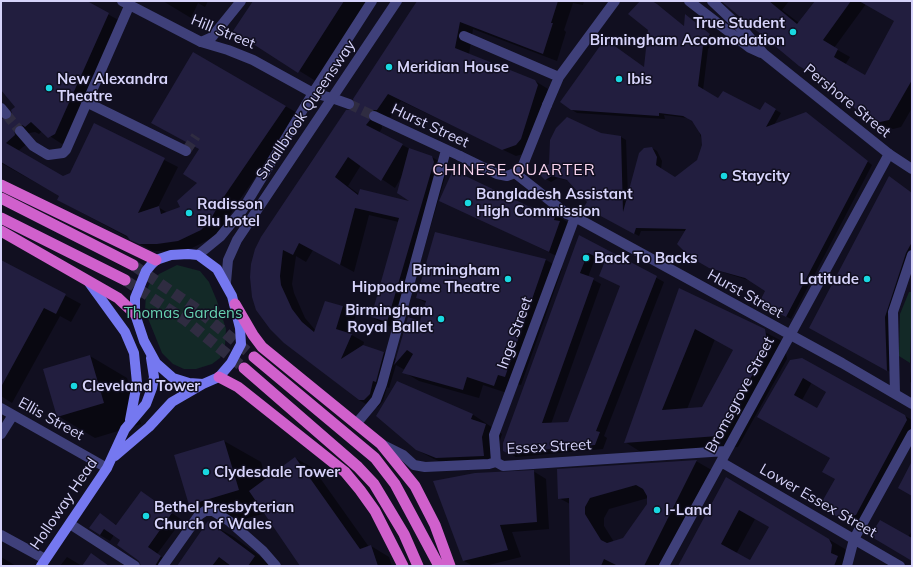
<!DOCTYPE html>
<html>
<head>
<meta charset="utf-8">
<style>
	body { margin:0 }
	#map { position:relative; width:913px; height:567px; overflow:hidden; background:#110f20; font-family:Mulish,sans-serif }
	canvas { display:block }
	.frame { position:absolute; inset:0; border:2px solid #d6d3fa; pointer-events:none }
</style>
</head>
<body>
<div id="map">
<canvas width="913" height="567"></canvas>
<div class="frame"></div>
</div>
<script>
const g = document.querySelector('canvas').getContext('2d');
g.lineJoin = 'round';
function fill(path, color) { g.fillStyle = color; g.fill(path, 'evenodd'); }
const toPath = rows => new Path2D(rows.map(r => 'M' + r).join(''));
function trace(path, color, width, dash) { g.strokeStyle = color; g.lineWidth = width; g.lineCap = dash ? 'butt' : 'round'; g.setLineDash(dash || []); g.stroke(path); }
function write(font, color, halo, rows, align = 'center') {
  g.font = font + ' Mulish,sans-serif'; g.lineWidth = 3; g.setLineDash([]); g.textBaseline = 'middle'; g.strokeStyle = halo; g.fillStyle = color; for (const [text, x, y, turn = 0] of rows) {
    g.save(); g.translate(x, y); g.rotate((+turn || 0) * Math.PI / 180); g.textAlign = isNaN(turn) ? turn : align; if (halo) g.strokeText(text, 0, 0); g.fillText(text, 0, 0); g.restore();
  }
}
fill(toPath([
	[177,265,200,271,209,282,217,301,226,329,225,345,220,358,212,364,196,369,184,369,173,364,162,353,145,311,146,292,150,283,159,274],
	[909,292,912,292,910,363,899,356,900,314]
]), '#132927');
fill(toPath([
	[1,1,84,1,122,22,68,141,62,144,42,131,39,134,35,132,29,133,27,137,28,143,18,151,63,177,71,174,95,125,178,167,158,207,168,213,181,208,198,183,201,149,193,53,299,114,234,208,222,230,214,237,192,248,171,251,153,251,58,200,60,196,1,163,1,119,7,122,11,119,16,107,1,88],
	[163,1,208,1,205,7,198,3,191,18],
	[254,1,371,1,319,83,235,31],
	[417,1,584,1,583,5,573,3,564,30,566,32,557,61,473,29,469,54,535,81,548,89,530,152,516,156,401,101,390,117,387,117,381,121,382,128,379,133,410,149,432,157,445,165,447,170,401,329,386,325,372,317,399,222,369,215,354,272,313,250,306,262,296,256,292,284,294,293,305,318,316,331,326,302,343,306,356,314,350,334,364,342,363,346,384,352,397,360,420,322,426,303,417,298,436,233,546,260,562,269,521,385,514,383,510,394,483,385,479,398,419,381,404,372,405,370,396,365,389,388,387,387,383,401,378,407,373,408,359,400,285,343,256,250,309,165,346,111,351,111,356,107],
	[361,165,395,188,403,174,414,203,360,195,348,186],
	[642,1,648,1,662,8,685,27,686,16,715,38,708,49,703,90,718,99,760,112,765,104,781,113,774,125,806,113,872,165,791,319,766,306,766,291,751,281,716,270,690,256,685,231,641,231,639,236,586,206,588,202,569,181,558,178,551,182,546,179,601,134,621,137,626,140,628,198,652,148,657,151,662,161,661,169,675,178,693,166,701,154,703,145,698,127,688,118,664,115,665,119,577,113,572,110,645,68,649,30],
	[725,1,789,1,782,10,799,23,817,1,912,1,912,108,901,127,893,129,879,124,866,117,821,78],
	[866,4,896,21,865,76,845,65,850,57,834,48],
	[912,193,912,258,893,314,894,374,810,328],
	[440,200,527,206,556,215,569,223,563,259],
	[580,236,664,282,604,436,607,438,603,449,516,457,507,452],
	[596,256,606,261,621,286,568,423,551,424,601,284,588,277],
	[1,261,81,304,71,322,60,316,12,403,1,396],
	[680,289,784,342,787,359,738,447,644,454,625,442],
	[715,339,734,350,703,408,687,409],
	[90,356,127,378,141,424,95,438,58,416],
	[912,358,912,383,910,382],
	[802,359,912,420,912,431,865,519,850,523,821,507,836,479,831,457,759,417],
	[812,382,828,391,818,409,802,400],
	[472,414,502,434,498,447,500,465,453,467,434,459,417,450],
	[224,441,261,462,266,479,295,458,313,468,369,547,371,546,389,557,392,566,301,566,266,513,226,524,189,503],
	[696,461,715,472,669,566,566,566,571,564,570,504,559,498],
	[648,498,648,504,623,539,614,542,604,526,604,518,609,509],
	[533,471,546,479,549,529,512,532,521,557,485,566,473,566,464,561],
	[742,488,845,549,847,555,847,562,853,566,679,566],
	[755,519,770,527,751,562,736,554],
	[141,492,182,520,157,554,171,563,169,566,142,566,140,560,122,540,114,535,110,541,100,535,100,515,117,525],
	[209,523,234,537,273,566,179,566],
	[912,531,912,559,908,537],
	[1,557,16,566,1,566],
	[67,557,82,566,60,566]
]), '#0007');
fill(toPath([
	[1,1,87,1,109,13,55,134,48,138,31,122,25,127,22,125,16,126,14,129,15,135,6,143,63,176,70,173,94,123,165,158,138,213,159,206,161,214,180,207,177,201,197,183,183,174,199,149,151,123,193,52,286,106,221,201,209,222,201,230,178,241,157,244,139,244,130,240,127,236,57,200,59,196,1,162,1,118,7,120,10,119,12,113,11,110,15,107,1,90],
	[253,1,344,1,298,73,233,31],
	[417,1,558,1,551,23,553,23,543,54,460,22,455,48,535,80,538,85,521,139,516,145,502,150,388,94,377,110,373,110,368,113,370,120,366,125,403,144,381,181,348,157,335,177,358,195,360,189,409,201,397,193,409,148,432,156,434,162,387,322,371,317,399,218,355,208,340,265,299,243,293,255,283,250,280,276,281,285,292,309,302,322,314,332,325,301,343,306,336,329,352,334,341,359,363,345,384,352,376,382,373,381,370,394,364,400,359,400,284,343,270,329,256,310,252,297,250,277,251,264,255,249,261,237,346,110,351,110,355,107,353,99],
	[640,1,652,1,657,4,684,26,685,14,710,34,703,46,698,86,718,98,723,91,760,110,765,102,776,109,766,127,806,112,868,161,786,317,759,303,765,291,745,278,709,268,690,257,677,244,686,229,636,228,634,234,584,207,587,202,567,180,552,176,545,180,541,176,541,170,549,164,550,140,556,128,567,117,601,133,621,136,623,212,639,153,644,148,652,147,657,157,656,165,675,177,697,160,702,145,701,135,692,121,683,116,659,113,659,116,571,110,560,102,605,39,644,67,648,30,628,14],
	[721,1,769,1,797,24,815,1,851,1,823,40,838,49,834,57,865,75,894,21,859,1,912,1,912,80,889,120,880,122,866,118,821,79,799,66],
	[453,170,528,206,556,214,554,220,560,221,549,252,439,201],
	[889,176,912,193,912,242,906,253,885,317,887,371,809,328],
	[435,232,546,259,505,377,498,375,494,386,467,377,463,390,402,373,413,354,407,350,394,365,408,317,420,321,426,301,416,298],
	[579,235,657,276,596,431,600,432,595,445,507,453,503,451,503,443],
	[588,253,605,261,599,276,620,286,568,422,542,423,594,278,580,273],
	[1,260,66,294,56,314,44,308,1,387],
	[679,288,765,329,768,347,718,436,624,443],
	[695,329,733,350,702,407,662,410],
	[90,355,104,403,57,417,43,369],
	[802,358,905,415,907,420,856,515,840,518,819,507,835,479,822,472,830,458,757,417,790,360],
	[803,378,826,392,817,408,794,395],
	[397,381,473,414,471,419,486,424,482,437,484,456,436,458,416,450,376,416],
	[224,440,239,490,189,505,174,455],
	[295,457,360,549,371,545,378,566,300,566,249,491],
	[697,460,644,566,618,566,604,559,601,566,570,566,569,498,558,499,557,469],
	[636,485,643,489,647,496,647,504,623,538,607,543,601,540,585,514,585,507,590,498],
	[912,461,912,496,898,488],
	[534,470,537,522,500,525,508,550,463,561,433,481,475,473],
	[726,477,829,539,832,545,831,553,838,556,834,566,678,566],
	[739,510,769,527,750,560,721,544],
	[141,491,172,513,148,547,161,556,155,566,141,566,139,561,117,545,120,540,104,529,100,535,89,528,100,513,116,525],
	[880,520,912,538,912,561,870,536],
	[208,521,255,556,248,566,231,566,219,557,212,566,177,566],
	[91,553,109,566,82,566]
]), '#221e3f');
trace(toPath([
	[349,104,374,116],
	[6,114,20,131],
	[186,151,196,136]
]), '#2f2c41', 10, [10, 5]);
trace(toPath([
	[133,265,194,307,254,357],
	[125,280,185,320,244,368]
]), '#2f2c41', 11, [11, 5.5]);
trace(toPath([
	[460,156,497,174,507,176,515,173,523,165,547,105],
	[515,173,567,214,575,217]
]), '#3f407a', 10);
trace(toPath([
	[464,36,559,77],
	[201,42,212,37,241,1],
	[332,98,349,104],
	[86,102,186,151],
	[547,105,559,77,615,1],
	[1,108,6,114],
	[374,116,460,156],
	[20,131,33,146,48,155,63,153,66,150,130,4],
	[895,394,893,312,912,255],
	[1,408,107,468],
	[356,424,376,400,382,384,446,150],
	[1,434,13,415],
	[383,445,403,455,414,465,425,467,489,464,496,462],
	[496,462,494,435,575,217,842,363,912,404],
	[496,462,503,466,726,451],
	[721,462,900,566],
	[70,524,135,566],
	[1,535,45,559],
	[163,566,199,515,205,511,213,511,229,521,263,551,276,566],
	[664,566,889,154],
	[847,566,854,539,912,434]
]), '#3f407a', 10);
trace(toPath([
	[122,1,201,42,228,50,253,60,313,93,332,98],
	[689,1,750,48,761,53],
	[712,1,746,33,764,54,889,154,912,169],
	[198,255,220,237,243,209,313,93,372,1],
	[226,282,228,260,237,240,397,1]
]), '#3f407a', 10);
trace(toPath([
	[188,254,198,255,217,269,232,296,240,328,241,344,231,363,219,377,203,384,189,383,173,378,156,363,144,341,135,314,135,298,146,271,151,265,156,260,171,255,188,254],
	[88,281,125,332,134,353,137,383,130,420],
	[115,456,149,427,172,402,203,384],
	[41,566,107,468,125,429,146,404,152,388,154,377,151,358]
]), '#7578f0', 10);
trace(toPath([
	[1,185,156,260],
	[1,198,133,265],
	[1,218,125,280],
	[1,231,118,298,135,314],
	[235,304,253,335,262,347,381,444,415,486,435,525,450,566],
	[254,357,375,458,395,484,439,566],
	[244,368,358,467,374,484,404,534,418,566],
	[219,377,238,387,345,472,360,490,375,511,403,566]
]), '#d060cc', 11);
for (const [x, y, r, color] of [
	[793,32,4,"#19d8e1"],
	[389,67,4,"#19d8e1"],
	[619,79,4,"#19d8e1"],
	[49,88,4,"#19d8e1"],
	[724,176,4,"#19d8e1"],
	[468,203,4,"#19d8e1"],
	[189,213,4,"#19d8e1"],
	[586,258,4,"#19d8e1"],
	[508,279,4,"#19d8e1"],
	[867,279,4,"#19d8e1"],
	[441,319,4,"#19d8e1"],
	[74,386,4,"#19d8e1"],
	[206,472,4,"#19d8e1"],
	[657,510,4,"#19d8e1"],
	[146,516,4,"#19d8e1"]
]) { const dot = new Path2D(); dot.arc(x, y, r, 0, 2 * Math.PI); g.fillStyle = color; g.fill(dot); trace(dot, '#110f20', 1.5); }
write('bold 15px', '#d6d3fa', '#110f20', [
	["True Student",785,23,"right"],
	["Birmingham Accomodation",785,40,"right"],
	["Meridian House",397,67],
	["New Alexandra",57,79],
	["Theatre",57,96],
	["Ibis",627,79],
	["Staycity",732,176],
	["Bangladesh Assistant",476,194],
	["High Commission",476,211],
	["Radisson",197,204],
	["Blu hotel",197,221],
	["Back To Backs",594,258],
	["Birmingham",500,270,"right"],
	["Hippodrome Theatre",500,287,"right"],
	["Latitude",859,279,"right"],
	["Birmingham",433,310,"right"],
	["Royal Ballet",433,327,"right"],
	["Cleveland Tower",82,386],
	["Clydesdale Tower",214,472],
	["Bethel Presbyterian",154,507],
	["Church of Wales",154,524],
	["I-Land",665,510]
], 'left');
write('15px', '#d6d3fa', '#110f20', [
	["Hill Street",223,32,22],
	["Pershore Street",847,101,39],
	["Smallbrook Queensway",306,110,-56],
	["Hurst Street",430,126,25],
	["Hurst Street",745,294,29],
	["Inge Street",515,333,-70],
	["Bromsgrove Street",740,395,-62],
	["Ellis Street",51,419,29],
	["Essex Street",549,447,-3],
	["Lower Essex Street",818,501,30],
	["Holloway Head",64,504,-56]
]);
write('15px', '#67d2b2', '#110f20', [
	["Thomas Gardens",183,313]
]);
g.letterSpacing = '1px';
write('16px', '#fad5ef', '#110f20', [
	["CHINESE QUARTER",514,170]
]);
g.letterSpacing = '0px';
</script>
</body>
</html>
